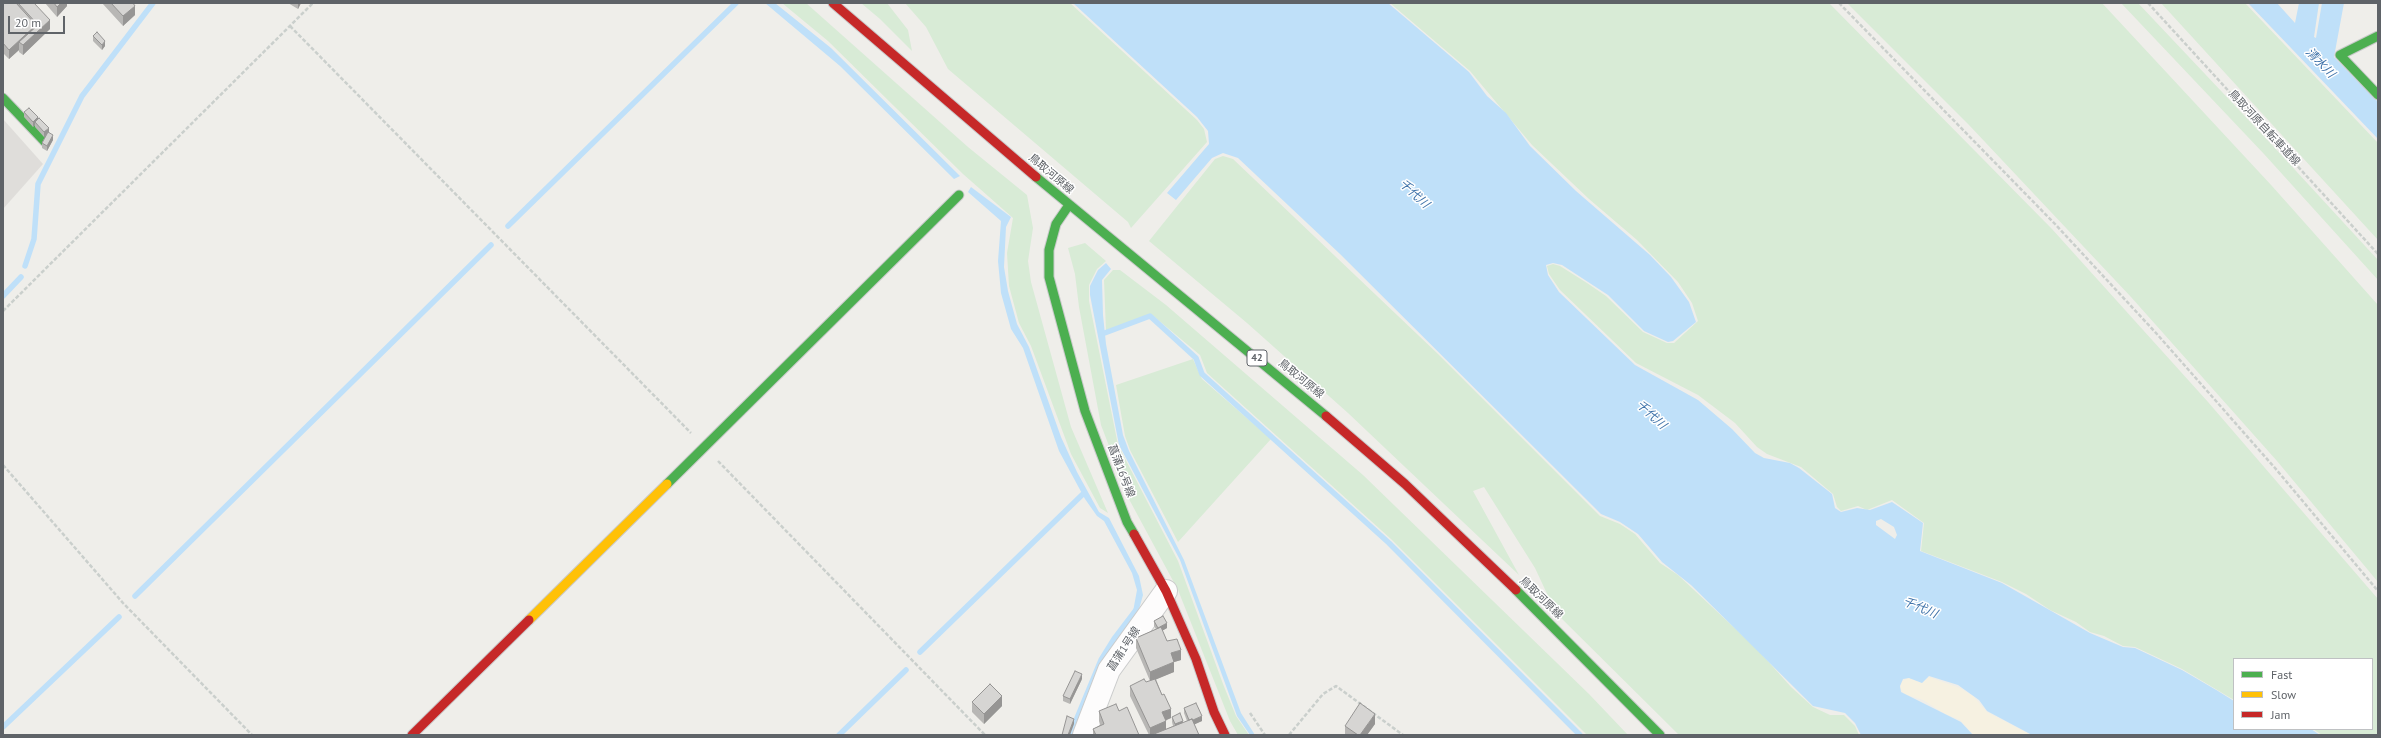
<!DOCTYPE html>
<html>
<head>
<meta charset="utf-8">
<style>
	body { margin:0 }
	#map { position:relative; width:2381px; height:738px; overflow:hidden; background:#efeeea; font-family:"PT Sans",sans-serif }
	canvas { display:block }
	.frame { position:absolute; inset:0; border:4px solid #5f6368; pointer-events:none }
	.legend { position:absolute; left:2233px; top:658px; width:140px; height:72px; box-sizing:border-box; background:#fff; border:1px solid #bfc1c3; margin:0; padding:5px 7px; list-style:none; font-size:12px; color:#5f6368 }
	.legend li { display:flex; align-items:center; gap:8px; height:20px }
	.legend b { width:20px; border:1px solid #bfc1c3 }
	.scale { position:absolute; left:8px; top:16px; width:57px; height:18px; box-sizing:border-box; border:2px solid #5f6368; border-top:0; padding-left:5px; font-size:12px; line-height:14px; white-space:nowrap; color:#5f6368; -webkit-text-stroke:3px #fff; paint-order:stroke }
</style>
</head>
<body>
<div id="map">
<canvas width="2381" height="738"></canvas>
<div class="frame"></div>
<ul class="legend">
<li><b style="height:5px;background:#4caf50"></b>Fast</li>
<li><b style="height:5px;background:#ffc107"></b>Slow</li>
<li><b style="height:5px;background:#c62828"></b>Jam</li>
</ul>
<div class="scale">20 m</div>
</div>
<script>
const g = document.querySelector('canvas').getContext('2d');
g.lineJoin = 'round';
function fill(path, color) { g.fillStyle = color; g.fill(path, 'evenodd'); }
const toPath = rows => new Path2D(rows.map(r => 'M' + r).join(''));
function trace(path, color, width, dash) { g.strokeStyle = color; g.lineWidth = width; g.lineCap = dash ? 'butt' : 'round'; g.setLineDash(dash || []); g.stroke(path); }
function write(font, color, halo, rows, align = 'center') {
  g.font = font + ' "PT Sans","Noto Sans JP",sans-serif'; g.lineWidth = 3; g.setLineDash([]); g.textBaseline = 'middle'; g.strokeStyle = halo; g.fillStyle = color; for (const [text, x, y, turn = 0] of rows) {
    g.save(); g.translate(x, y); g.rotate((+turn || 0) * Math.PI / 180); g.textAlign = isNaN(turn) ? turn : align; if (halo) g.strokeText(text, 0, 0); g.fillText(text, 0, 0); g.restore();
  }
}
fill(toPath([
	[3,119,43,164,3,209]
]), '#dfddda');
fill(toPath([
	[782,3,806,3,968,147,1027,195,1033,228,1028,261,1031,282,1071,427,1108,513,1100,508,1071,454,1031,346,1019,323,1009,286,1007,253,1013,218,963,174,828,41],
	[861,3,887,3,908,30,912,51,880,19],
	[905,3,1070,3,1197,120,1204,129,1207,142,1131,228,1128,222,948,69,926,27],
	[1390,3,1829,3,2052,229,2208,402,2378,599,2378,735,2322,735,2313,729,2372,729,2372,659,2234,659,2234,700,2182,669,2135,647,2123,646,2104,636,2090,632,2076,622,2050,610,2026,594,2002,582,1921,551,1924,523,1892,500,1867,510,1858,506,1841,511,1837,507,1833,494,1801,467,1767,454,1757,447,1735,423,1698,395,1636,363,1560,290,1549,274,1547,266,1553,264,1560,266,1587,283,1606,296,1643,332,1667,343,1674,343,1698,321,1692,303,1678,282,1637,240,1589,199,1532,145,1470,71],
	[1847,3,2102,3,2272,186,2378,305,2378,582,2277,461,2131,297,1969,125],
	[2121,3,2138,3,2273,146,2378,260,2378,280,2264,154],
	[2161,3,2245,3,2378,143,2378,240],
	[1223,156,1233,159,1438,354,1600,516,1620,524,1635,534,1660,563,1678,575,1758,650,1791,687,1813,707,1830,715,1844,715,1855,726,1859,735,1679,735,1556,613,1535,568,1484,487,1473,491,1519,575,1348,413,1247,323,1149,241,1215,159],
	[1085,243,1106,261,1097,269,1089,285,1089,301,1118,445,1178,561,1223,684,1236,716,1249,735,1238,735,1230,721,1178,590,1130,501,1101,425,1079,307,1075,274,1068,248],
	[1113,270,1120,270,1166,305,1363,475,1589,694,1628,735,1587,735,1391,539,1207,373,1200,355,1151,314,1106,331,1104,280],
	[1193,359,1202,379,1271,439,1178,542,1130,450,1125,436,1116,385]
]), '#d8ebd6');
fill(toPath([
	[1929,677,1960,688,1973,696,1987,712,2031,735,1974,735,1960,720,1945,714,1923,700,1904,694,1900,688,1902,681,1908,678,1922,683]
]), '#f6f1e1');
fill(toPath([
	[765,3,775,3,831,48,960,176,954,179,840,66],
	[1073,3,1388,3,1469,72,1487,96,1506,113,1530,146,1576,191,1650,255,1671,277,1689,302,1696,322,1673,341,1668,342,1644,331,1608,295,1562,265,1553,263,1546,265,1548,275,1559,292,1635,365,1698,400,1732,429,1755,453,1764,458,1790,463,1799,468,1832,494,1835,508,1841,512,1857,508,1870,510,1892,502,1923,523,1920,551,2002,583,2090,633,2123,647,2135,648,2182,670,2218,691,2234,701,2234,729,2311,729,2320,735,2032,735,1987,711,1979,700,1958,685,1929,676,1922,683,1909,678,1903,679,1900,686,1901,692,1961,722,1973,735,1861,735,1855,723,1845,713,1813,706,1691,585,1662,562,1638,534,1620,522,1601,514,1340,254,1238,158,1223,153,1212,158,1176,200,1167,193,1209,144,1208,131,1197,117],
	[1881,519,1894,527,1897,535,1895,539,1876,525,1876,521],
	[2248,3,2277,3,2295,23,2299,3,2319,3,2314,37,2316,38,2322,3,2344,3,2334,57,2378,102,2378,139],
	[971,187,1011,217,1006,227,1004,267,1008,291,1017,324,1029,347,1061,437,1077,472,1099,512,1109,518,1139,576,1143,595,1138,613,1132,617,1137,590,1132,573,1104,521,1097,516,1085,499,1059,451,1023,348,1011,329,1001,293,998,261,1001,221,968,192],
	[1106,263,1111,269,1102,280,1103,315,1106,344,1123,435,1129,451,1184,560,1241,713,1255,735,1250,735,1237,716,1180,560,1119,445,1090,295,1090,286,1098,270]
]), '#bfe0f9');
trace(toPath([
	[508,226,736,3],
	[25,266,34,239,38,184,82,96,153,3],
	[3,296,21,277],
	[1102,334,1150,316,1196,358,1202,374,1389,543,1580,735],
	[135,596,491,245],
	[920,652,1084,493],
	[3,727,119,617],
	[839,735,906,670],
	[1070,735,1101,660,1114,639,1136,610]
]), '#bfe0f9', 5.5);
const street = toPath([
	[1084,735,1109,670,1166,591]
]);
const fast = toPath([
	[2378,36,2340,55,2378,95],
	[3,98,45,142],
	[1036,177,1326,416],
	[1069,205,1056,224,1049,250,1049,277,1085,411,1127,522,1134,534],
	[667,484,959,195],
	[1516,590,1660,735]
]);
const slow = toPath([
	[529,620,667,484]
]);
const jam = toPath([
	[833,3,1036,177],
	[1326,416,1405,484,1516,590],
	[1134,534,1166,591,1196,659,1214,712,1225,735],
	[412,735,529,620]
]);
trace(street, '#cbcccc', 24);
trace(fast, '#cacacb', 11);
trace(slow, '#cacacb', 11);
trace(jam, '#cacacb', 11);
trace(toPath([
	[1839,3,2055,224,2156,333,2275,468,2378,591],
	[2148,3,2378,254],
	[290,26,691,433],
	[3,311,313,3],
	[718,461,985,735],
	[3,465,123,603,252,735],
	[1250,713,1265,735],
	[1289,735,1323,694,1336,686,1403,735]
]), '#cacfcc', 2.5, [4, 2]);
trace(street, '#fdfcfc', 22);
trace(fast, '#4caf50', 9);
trace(slow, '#ffc107', 9);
trace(jam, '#c62828', 9);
fill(toPath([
	[3,3,34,3,50,29,23,55,19,52,19,50,9,59,3,53],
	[45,3,67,3,67,6,57,17],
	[102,3,133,3,135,15,123,26],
	[288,3,301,3,298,9],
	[93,36,105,46,102,50,93,41],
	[24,112,38,119,49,132,53,140,47,151,42,148,42,143,46,135,44,137,35,127,35,125,33,127,24,117],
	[1154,621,1167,628,1162,631,1167,641,1181,660,1174,662,1174,672,1156,679,1171,718,1166,720,1166,729,1173,726,1172,722,1172,717,1183,723,1187,721,1184,713,1184,708,1202,721,1194,724,1199,735,1149,735,1130,696,1130,686,1150,681,1136,648,1136,638,1156,629,1154,626],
	[1082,679,1070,704,1063,701,1063,696],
	[972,702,1002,706,984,724,972,712],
	[1099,711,1119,711,1139,735,1093,735,1093,729,1100,725,1099,721],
	[1375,724,1367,735,1345,735,1345,726]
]), '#b8b7b5');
fill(toPath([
	[61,3,67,3,67,6,57,17,57,7],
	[298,3,301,3,298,9],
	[135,6,135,15,123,26,123,16],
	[50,20,50,29,23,55,23,45,19,42,19,50,9,59,9,50,36,25,36,33],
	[105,41,105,46,102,50,102,45],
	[38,117,38,122,35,122,35,125,33,127,33,122],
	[49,128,49,133,44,137,44,132],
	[53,135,53,140,47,151,47,146],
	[1167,623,1167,628,1158,633,1158,628],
	[1181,650,1181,660,1171,663,1171,653],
	[1174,662,1174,672,1150,682,1150,672],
	[1082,674,1082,679,1070,704,1070,699],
	[1002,696,1002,706,984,724,984,714],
	[1171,709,1171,718,1162,722,1162,712],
	[1375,714,1375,724,1367,735,1360,735],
	[1202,716,1202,721,1189,727,1189,722],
	[1074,719,1074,724,1070,735,1068,735],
	[1166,721,1166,731,1154,734,1154,735,1150,735,1150,728],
	[1183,721,1183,726,1175,729,1175,724]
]), '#969594');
const building = toPath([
	[3,3,16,3,36,25,9,50,3,43,3,3],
	[18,3,34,3,50,20,23,45,19,42,38,25,18,3],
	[54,3,61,3,57,7,54,3],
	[111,3,133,3,135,6,123,16,111,3],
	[97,32,105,41,102,45,93,36,97,32],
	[29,108,38,117,33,122,24,112,29,108],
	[39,118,49,128,44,132,35,122,39,118],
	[48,132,53,135,47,146,42,143,48,132],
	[1163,616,1167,623,1158,628,1154,621,1163,616],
	[1161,627,1167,641,1177,639,1181,650,1171,653,1174,662,1150,672,1136,638,1161,627],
	[1075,671,1082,674,1070,699,1063,696,1075,671],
	[1144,679,1146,682,1155,679,1162,695,1164,694,1171,709,1162,712,1166,721,1150,728,1130,686,1144,679],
	[990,684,1002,696,984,714,972,702,990,684],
	[1196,703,1202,716,1193,720,1192,719,1189,720,1184,708,1196,703],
	[1360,703,1375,714,1360,735,1358,735,1345,726,1360,703],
	[1116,704,1119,711,1127,707,1139,735,1096,735,1093,729,1104,724,1099,711,1116,704],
	[1180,713,1183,721,1175,724,1172,717,1180,713],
	[1067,716,1074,719,1068,735,1062,735,1067,716],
	[1192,719,1199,735,1154,735,1154,734,1192,719]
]);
fill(building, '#d6d5d3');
trace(building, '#969594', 1);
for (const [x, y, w] of [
	[1257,358,20]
]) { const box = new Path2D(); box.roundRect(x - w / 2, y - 8, w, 16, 3); g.fillStyle = '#fff'; g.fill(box); trace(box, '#5f6368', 1); }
write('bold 10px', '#5f6368', null, [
	["42",1257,358]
]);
write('11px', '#5f6368', '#fff', [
	["鳥取河原自転車道線",2264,128,47],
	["鳥取河原線",1051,174,40],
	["鳥取河原線",1301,379,39],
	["菖蒲16号線",1121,471,69],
	["鳥取河原線",1541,598,44],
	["菖蒲1号線",1124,649,-57]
]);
write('italic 12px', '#4174aa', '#fff', [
	["清水川",2320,63,46],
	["千代川",1414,194,43],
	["千代川",1651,415,43],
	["千代川",1920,608,23]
]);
</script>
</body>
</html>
